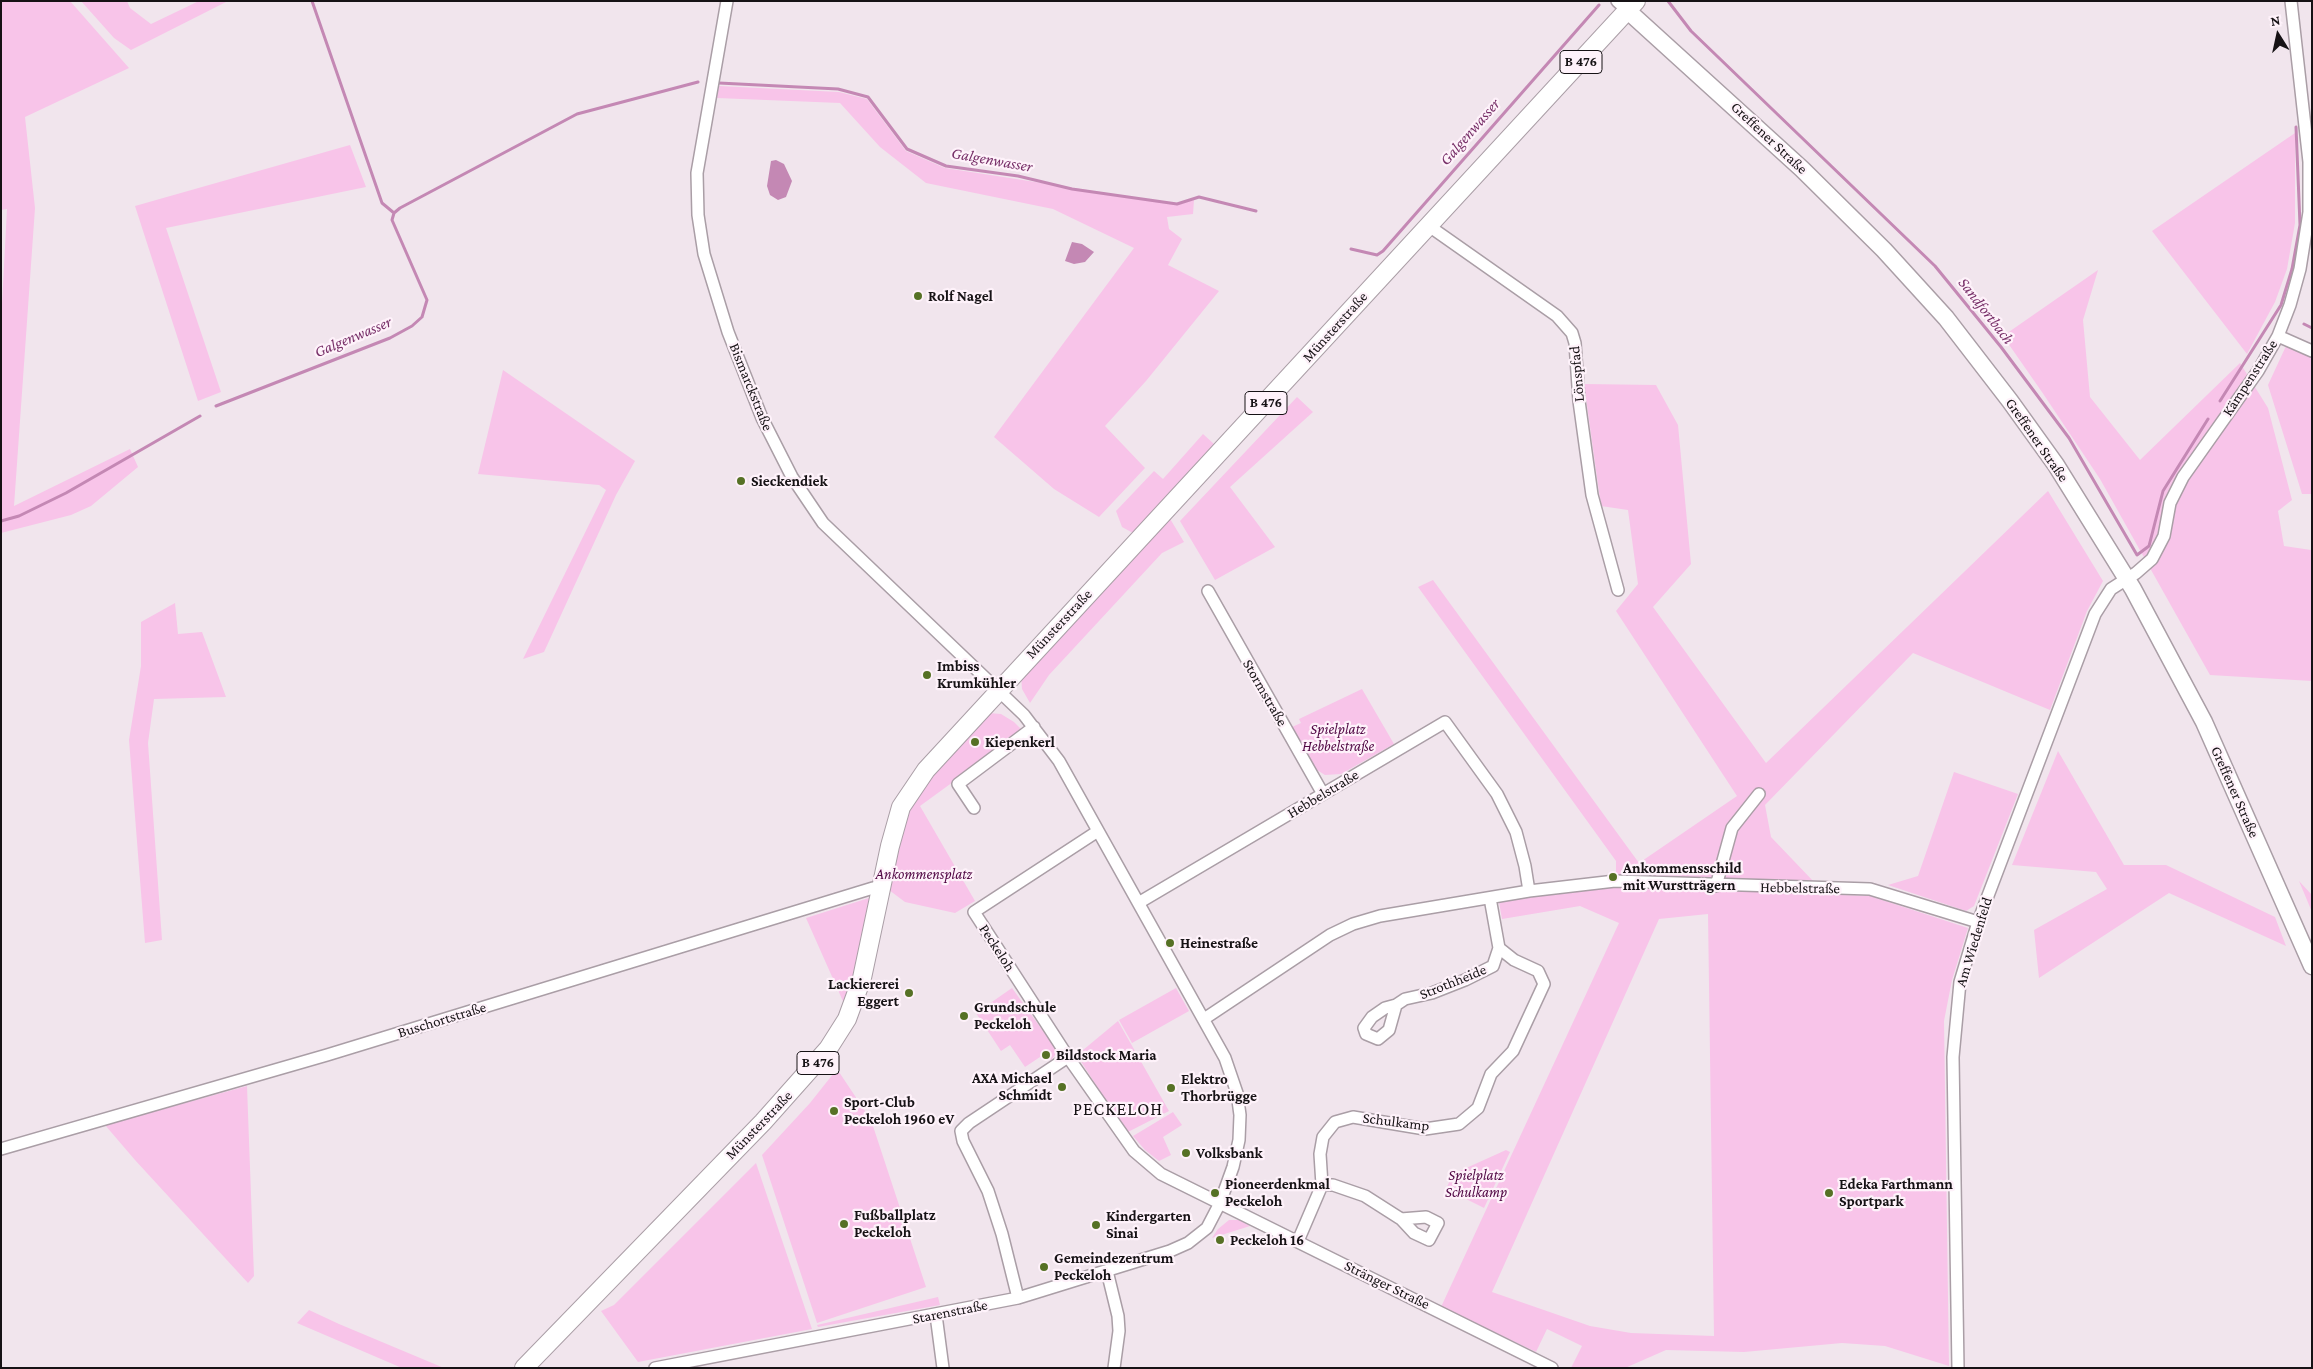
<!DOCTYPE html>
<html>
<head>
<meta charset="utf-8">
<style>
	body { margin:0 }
	#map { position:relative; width:2313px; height:1369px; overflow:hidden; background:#f1e5ed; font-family:"Crimson Pro",serif }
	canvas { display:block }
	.frame { position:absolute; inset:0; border:2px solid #161215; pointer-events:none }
	.north { position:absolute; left:2253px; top:10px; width:50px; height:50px; -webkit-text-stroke:4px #fef2fa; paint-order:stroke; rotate:350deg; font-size:14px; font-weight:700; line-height:20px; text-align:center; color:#161215 }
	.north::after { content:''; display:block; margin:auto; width:18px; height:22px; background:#161215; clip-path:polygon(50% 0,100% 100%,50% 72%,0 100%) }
</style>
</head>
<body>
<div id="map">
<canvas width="2313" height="1369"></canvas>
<div class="frame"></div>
<div class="north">N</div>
</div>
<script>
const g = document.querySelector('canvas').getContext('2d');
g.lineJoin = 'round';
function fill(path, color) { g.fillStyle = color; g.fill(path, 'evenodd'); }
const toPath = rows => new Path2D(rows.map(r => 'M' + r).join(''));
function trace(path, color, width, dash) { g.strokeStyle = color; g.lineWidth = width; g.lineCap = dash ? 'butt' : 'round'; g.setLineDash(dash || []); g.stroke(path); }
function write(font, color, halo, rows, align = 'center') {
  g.font = font + ' "Crimson Pro",serif'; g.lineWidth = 4.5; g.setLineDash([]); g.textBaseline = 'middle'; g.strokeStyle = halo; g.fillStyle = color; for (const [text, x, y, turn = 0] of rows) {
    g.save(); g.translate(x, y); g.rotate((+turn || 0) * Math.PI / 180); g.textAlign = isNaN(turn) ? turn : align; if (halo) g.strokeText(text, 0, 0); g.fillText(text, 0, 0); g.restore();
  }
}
fill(toPath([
	[1,1,70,1,129,68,25,117,35,208,14,506,130,449,138,467,91,506,71,515,1,533,1,323,7,209,1,210],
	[81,1,127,1,130,8,151,24,199,1,228,1,131,50,114,38],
	[719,86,839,92,867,99,906,151,945,168,1178,204,1194,200,1193,214,1167,217,1169,229,1182,239,1168,265,1219,291,1146,381,1105,426,1145,468,1099,517,1054,489,994,437,1134,248,1053,209,926,183,880,147,840,103,717,98],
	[2295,133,2295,223,2287,269,2275,302,2247,354,2152,231],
	[350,145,366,187,166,228,221,392,198,401,135,206],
	[2098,270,2083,320,2090,397,2140,460,2240,363,2268,408,2292,500,2278,511,2284,546,2311,550,2312,552,2312,681,2210,675,2100,479,2044,395,2003,336],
	[2286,346,2312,357,2312,494,2302,494,2268,385],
	[503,370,635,461,616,495,544,652,523,659,606,490,599,485,478,474],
	[1584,384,1656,385,1678,425,1691,564,1653,607,1766,763,2048,491,2103,581,2087,611,2050,710,1913,653,1765,805,1771,837,1814,882,1810,894,1870,896,1968,928,1952,980,1944,1021,1949,1366,1885,1346,1842,1343,1744,1352,1666,1350,1625,1368,1571,1368,1582,1346,1547,1329,1536,1352,1441,1307,1619,923,1580,906,1502,919,1499,902,1608,886,1616,887,1616,861,1418,587,1433,580,1639,863,1737,796,1616,611,1638,584,1628,510,1601,506],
	[1708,914,1714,1336,1631,1333,1590,1326,1492,1292,1659,919],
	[1297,397,1313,412,1230,487,1275,547,1215,580,1180,521],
	[1203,434,1214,444,1133,533,1122,527,1116,511,1154,471,1163,479],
	[1169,517,1184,542,1162,553,1049,675,1030,703,1022,689,1021,675,1083,608,1113,582,1136,552],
	[175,603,178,634,202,632,226,697,154,699,148,743,162,940,145,943,129,740,141,666,141,622],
	[1362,689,1394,744,1341,774,1325,775,1317,770,1292,727,1301,723,1299,719],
	[989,713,1001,714,1014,722,1023,731,920,806,975,901,955,913,905,902,889,890,907,810,917,791],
	[2058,751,2124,865,2166,865,2275,917,2286,946,2169,893,2039,978,2034,930,2107,889,2096,872,2012,865],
	[1954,772,2018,794,1974,906,1966,911,1888,885,1918,876],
	[2299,881,2312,895,2312,912],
	[872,897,846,1008,806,918],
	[1012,988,1056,1049,1056,1054,1051,1060,1046,1053,1025,1067,1010,1045,1001,1051,976,1013],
	[1176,988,1189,1011,1132,1043,1119,1020],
	[1118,1021,1169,1111,1126,1133,1077,1055],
	[837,1069,871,1120,926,1287,817,1323,762,1155,810,1103],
	[247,1086,254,1276,248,1283,135,1160,105,1125],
	[1173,1112,1182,1125,1163,1137,1171,1155,1159,1161,1145,1150,1133,1136],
	[1506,1150,1510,1152,1484,1208,1446,1189,1453,1174],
	[756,1163,812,1329,638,1362,601,1311,614,1305],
	[1229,1220,1239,1220,1250,1226,1212,1238,1218,1229],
	[938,1297,940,1305,818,1327,817,1325],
	[309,1310,339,1324,444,1368,402,1368,297,1323]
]), '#f8c4e9');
fill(toPath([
	[776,160,784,164,792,181,786,197,778,200,770,195,767,186,771,161],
	[1072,242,1082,244,1094,252,1085,262,1074,264,1065,261]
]), '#c488b4');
trace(toPath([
	[312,1,382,203,394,213],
	[1668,1,1691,31,1935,266,2001,347,2069,438,2137,555,2149,546,2163,491,2208,419],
	[719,83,838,89,868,97,907,149,946,166,1018,176,1072,189,1177,204,1199,197,1256,211],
	[1351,249,1377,255,1383,251,1599,5],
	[2304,324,2312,328],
	[2220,401,2281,305,2292,269,2300,225,2296,127],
	[216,406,390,338,412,326,422,317,427,300,392,220,394,213,400,208,577,114,698,82],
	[1,521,19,516,66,493,200,416]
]), '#c488b4', 3);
const minor = toPath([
	[1617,1,1628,11],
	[1429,226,1557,316,1572,333,1575,343,1579,401,1592,495,1618,590],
	[2278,336,2312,351],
	[1208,591,1323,794],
	[974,808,958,784,1034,727],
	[1098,831,974,912,1068,1057,1134,1151,1161,1174,1552,1368],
	[1716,886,1732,828,1759,794],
	[1529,891,1615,881,1870,889,1978,922],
	[1140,902,1445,722,1497,794,1516,832,1525,866,1529,891,1380,916,1353,924,1330,935,1204,1019],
	[1396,1005,1385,1008,1372,1017,1364,1028,1366,1034,1378,1039,1389,1030,1396,1005,1405,999,1432,993,1465,980,1493,966,1499,948],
	[1,1149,327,1055,873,888,881,890],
	[1322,1185,1333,1185,1365,1196,1401,1219,1426,1217,1438,1223,1429,1240,1414,1233,1401,1219],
	[1298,1241,1322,1185,1320,1154,1323,1137,1335,1122,1353,1117,1425,1129,1459,1124,1478,1108,1491,1074,1513,1051,1544,984,1538,971,1514,960,1499,948,1490,898],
	[1107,1271,1118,1316,1119,1331,1114,1368],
	[1018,1298,1002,1234,988,1191,963,1141,961,1131,969,1123,1068,1057],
	[936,1315,943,1368],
	[655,1368,1018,1298,1170,1251,1188,1243,1207,1228,1220,1203,1233,1167,1239,1140,1240,1115,1237,1093,1225,1058,1059,761,1024,715,823,523,792,477,762,418,728,332,704,254,698,215,697,173,727,1],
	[1958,1368,1953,1057,1960,982,1978,922,2095,614,2111,589,2136,573,2152,559,2164,536,2170,503,2183,477,2258,371,2278,336,2290,305,2300,269,2309,212,2309,162,2291,1]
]);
const secondary = toPath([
	[1628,11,1802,169,1884,250,1946,318,2010,401,2056,465,2133,589,2204,722,2312,966]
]);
const primary = toPath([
	[524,1368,763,1122,828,1049,847,1019,862,978,890,846,901,807,926,770,1636,1]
]);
trace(minor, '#aa9ea6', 14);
trace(secondary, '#aa9ea6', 19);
trace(primary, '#aa9ea6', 20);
trace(minor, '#fff', 11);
trace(secondary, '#fff', 16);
trace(primary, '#fff', 18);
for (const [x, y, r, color] of [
	[918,296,5,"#567125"],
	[741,481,5,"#567125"],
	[927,675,5,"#567125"],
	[975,742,5,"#567125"],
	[1613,877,5,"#567125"],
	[1170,943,5,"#567125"],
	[909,993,5,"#567125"],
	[964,1016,5,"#567125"],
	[1046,1055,5,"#567125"],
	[1062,1087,5,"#567125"],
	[1171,1088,5,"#567125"],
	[834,1111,5,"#567125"],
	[1186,1153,5,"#567125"],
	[1215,1193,5,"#567125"],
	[1829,1193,5,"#567125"],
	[844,1224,5,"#567125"],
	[1096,1225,5,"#567125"],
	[1220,1240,5,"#567125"],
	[1044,1267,5,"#567125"]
]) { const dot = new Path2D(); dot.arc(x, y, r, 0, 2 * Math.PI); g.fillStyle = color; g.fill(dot); trace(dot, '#fef2fa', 2); }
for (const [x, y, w] of [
	[1581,62,42],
	[1266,403,42],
	[818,1063,42]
]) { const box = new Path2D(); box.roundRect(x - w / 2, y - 11.5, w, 23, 4); g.fillStyle = '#fef2fa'; g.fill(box); trace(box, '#161215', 1); }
write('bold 14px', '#161215', null, [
	["B 476",1581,62],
	["B 476",1266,403],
	["B 476",818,1063]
]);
write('15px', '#161215', '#fef2fa', [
	["Greffener Straße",1769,138,43],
	["Münsterstraße",1335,327,-48],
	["Lönspfad",1577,374,-95],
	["Kämpenstraße",2250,378,-57],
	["Bismarckstraße",751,387,68],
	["Greffener Straße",2037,440,55],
	["Münsterstraße",1059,624,-47],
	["Stormstraße",1265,693,60],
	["Greffener Straße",2235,792,66],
	["Hebbelstraße",1323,794,-31],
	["Hebbelstraße",1800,888,1],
	["Am Wiedenfeld",1974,942,-73],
	["Peckeloh",997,948,57],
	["Strothheide",1453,982,-22],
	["Buschortstraße",442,1020,-17],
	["Schulkamp",1396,1122,7],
	["Münsterstraße",759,1125,-46],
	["Stränger Straße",1387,1285,26],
	["Starenstraße",950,1312,-11]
]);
write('bold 15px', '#161215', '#fef2fa', [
	["Rolf Nagel",928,296],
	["Sieckendiek",751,481],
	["Imbiss",937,666],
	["Krumkühler",937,683],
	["Kiepenkerl",985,742],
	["Ankommensschild",1623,868],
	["mit Wurstträgern",1623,885],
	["Heinestraße",1180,943],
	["Lackiererei",899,984,"right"],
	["Eggert",899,1001,"right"],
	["Grundschule",974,1007],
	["Peckeloh",974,1024],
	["Bildstock Maria",1056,1055],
	["AXA Michael",1052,1078,"right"],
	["Schmidt",1052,1095,"right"],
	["Elektro",1181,1079],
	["Thorbrügge",1181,1096],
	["Sport-Club",844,1102],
	["Peckeloh 1960 eV",844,1119],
	["Volksbank",1196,1153],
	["Pioneerdenkmal",1225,1184],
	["Peckeloh",1225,1201],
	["Edeka Farthmann",1839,1184],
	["Sportpark",1839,1201],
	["Fußballplatz",854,1215],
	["Peckeloh",854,1232],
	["Kindergarten",1106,1216],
	["Sinai",1106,1233],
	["Peckeloh 16",1230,1240],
	["Gemeindezentrum",1054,1258],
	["Peckeloh",1054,1275]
], 'left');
write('italic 15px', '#510744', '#fef2fa', [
	["Spielplatz",1338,729],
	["Hebbelstraße",1338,746],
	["Ankommensplatz",924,874],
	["Spielplatz",1476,1175],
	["Schulkamp",1476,1192]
]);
write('italic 16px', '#772f68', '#fef2fa', [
	["Galgenwasser",1470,132,-49],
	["Galgenwasser",992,160,10],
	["Sandfortbach",1986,311,52],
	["Galgenwasser",353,337,-23]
]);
g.letterSpacing = '1px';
write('18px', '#161215', '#fef2fa', [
	["PECKELOH",1118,1109]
]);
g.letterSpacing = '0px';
</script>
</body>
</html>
